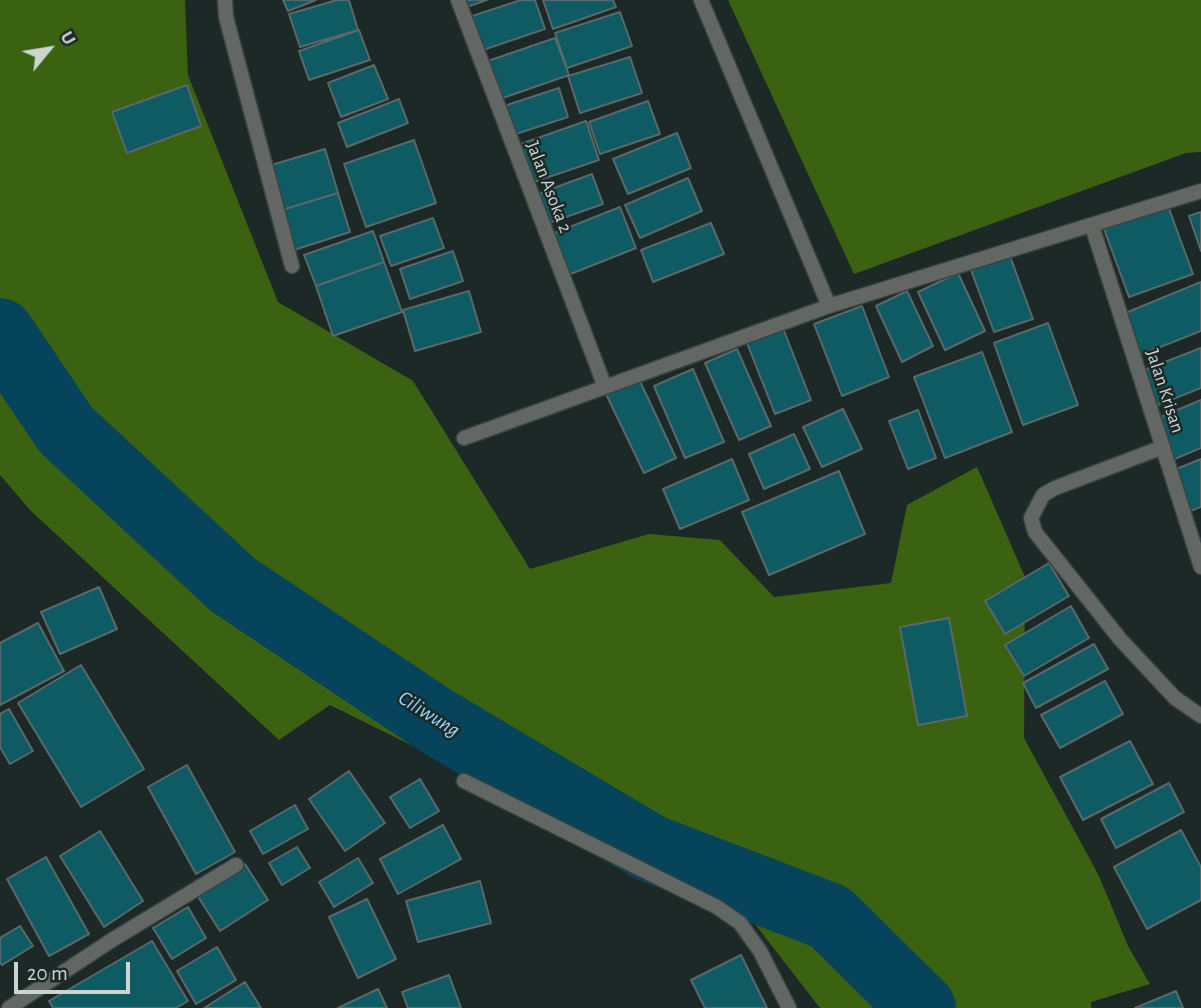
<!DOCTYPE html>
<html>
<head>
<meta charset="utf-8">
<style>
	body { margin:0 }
	#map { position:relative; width:1201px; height:1008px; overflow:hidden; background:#1d2927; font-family:"Alegreya Sans",sans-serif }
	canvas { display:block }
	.north { position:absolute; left:14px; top:14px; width:70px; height:70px; -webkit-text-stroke:5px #1d2927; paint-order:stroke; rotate:60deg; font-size:19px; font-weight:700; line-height:28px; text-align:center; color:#ccd4d2 }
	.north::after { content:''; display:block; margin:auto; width:24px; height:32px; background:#ccd4d2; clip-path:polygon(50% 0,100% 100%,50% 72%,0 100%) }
	.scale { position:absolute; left:14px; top:962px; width:116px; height:32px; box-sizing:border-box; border:4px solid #ccd4d2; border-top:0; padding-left:9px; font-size:21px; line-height:24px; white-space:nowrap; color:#ccd4d2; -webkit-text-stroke:5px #1d2927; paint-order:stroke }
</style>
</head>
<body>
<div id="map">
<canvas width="1201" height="1008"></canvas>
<div class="north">U</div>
<div class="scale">20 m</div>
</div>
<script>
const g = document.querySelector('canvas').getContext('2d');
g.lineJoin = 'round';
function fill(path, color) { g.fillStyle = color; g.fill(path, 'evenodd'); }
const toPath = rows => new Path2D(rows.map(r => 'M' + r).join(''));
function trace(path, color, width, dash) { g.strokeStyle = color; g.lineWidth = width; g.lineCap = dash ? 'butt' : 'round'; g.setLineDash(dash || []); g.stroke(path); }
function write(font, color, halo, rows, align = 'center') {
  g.font = font + ' "Alegreya Sans",sans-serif'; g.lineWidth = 5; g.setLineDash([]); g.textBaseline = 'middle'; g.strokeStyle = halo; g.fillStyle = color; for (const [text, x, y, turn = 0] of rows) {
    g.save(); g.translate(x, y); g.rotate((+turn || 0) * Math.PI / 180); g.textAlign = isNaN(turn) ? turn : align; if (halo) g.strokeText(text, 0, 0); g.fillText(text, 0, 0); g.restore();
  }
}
fill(toPath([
	[0,0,185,0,188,75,278,302,413,381,530,569,649,534,720,540,774,597,891,583,907,505,977,467,1025,577,1024,738,1099,876,1128,946,1150,984,1091,1002,1091,1008,820,1008,744,910,330,705,279,740,31,511,0,475],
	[728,0,1201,0,1201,152,1186,153,854,274]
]), '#3b6210');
trace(toPath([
	[0,332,66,430,233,585,435,720,650,848,830,917,922,1008]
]), '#06445b', 68);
const building = toPath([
	[283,0,316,0,288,11,283,0],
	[337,0,349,0,358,30,300,47,289,14,337,0],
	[461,0,487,0,464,8,461,0],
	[521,0,535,0,545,29,480,51,469,17,521,0],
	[543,0,613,0,616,7,553,29,543,0],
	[620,12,632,46,567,68,555,33,620,12],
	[359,30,370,60,309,80,299,51,359,30],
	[555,38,569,75,497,100,485,62,555,38],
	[630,57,642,93,580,113,568,76,630,57],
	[374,65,388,99,341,117,328,83,374,65],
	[187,85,201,126,127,153,112,112,187,85],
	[559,88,568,117,513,135,504,106,559,88],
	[399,99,408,123,347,147,338,123,399,99],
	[648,101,660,134,600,154,589,122,648,101],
	[586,121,599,160,528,184,515,146,586,121],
	[677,133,691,168,628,194,613,159,677,133],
	[414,140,436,203,366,227,344,164,414,140],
	[325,149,338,193,282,210,268,166,325,149],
	[592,174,603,204,546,224,535,195,592,174],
	[688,178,702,211,640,238,625,205,688,178],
	[338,193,350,232,294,250,282,210,338,193],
	[1168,206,1193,274,1129,297,1104,229,1168,206],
	[620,207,636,248,568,275,552,234,620,207],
	[1201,212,1201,251,1189,216,1201,212],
	[433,218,444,248,391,266,380,236,433,218],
	[711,223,724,254,653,282,641,250,711,223],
	[373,231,384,262,316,286,304,255,373,231],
	[453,251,463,281,410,299,400,269,453,251],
	[1010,256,1033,319,994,332,971,270,1010,256],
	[384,262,402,312,333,336,316,286,384,262],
	[958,273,985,331,945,350,918,292,958,273],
	[1201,282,1201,331,1140,355,1123,314,1201,282],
	[469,291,481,332,415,351,403,310,469,291],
	[907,291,933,346,902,362,876,306,907,291],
	[862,306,889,377,842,396,814,324,862,306],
	[1048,323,1078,405,1023,425,994,343,1048,323],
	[783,328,811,400,775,414,747,343,783,328],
	[1201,348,1201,388,1153,407,1139,372,1201,348],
	[737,349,771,426,739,440,705,363,737,349],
	[982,352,1012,432,945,458,914,377,982,352],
	[693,369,724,442,685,458,654,386,693,369],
	[639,379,676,458,644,473,606,394,639,379],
	[1201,400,1201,448,1172,460,1156,419,1201,400],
	[843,409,862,449,822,467,803,427,843,409],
	[918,410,936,458,908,469,889,421,918,410],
	[794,434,810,469,764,489,749,454,794,434],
	[732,459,749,500,680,529,663,489,732,459],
	[1201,459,1201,507,1190,511,1174,470,1201,459],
	[839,471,865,534,769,575,742,512,839,471],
	[1049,563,1069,596,1005,634,985,601,1049,563],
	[99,587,117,629,60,654,41,612,99,587],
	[1071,606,1089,638,1024,676,1005,645,1071,606],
	[949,618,967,716,918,725,900,627,949,618],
	[38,623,64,671,0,705,0,643,38,623],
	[1094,644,1108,669,1036,708,1023,683,1094,644],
	[81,665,144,769,81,807,18,703,81,665],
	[1105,681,1123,714,1060,748,1041,715,1105,681],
	[9,709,33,751,10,764,0,747,0,714,9,709],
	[1130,741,1153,784,1083,820,1060,777,1130,741],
	[187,765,235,852,196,874,148,787,187,765],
	[349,771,385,823,345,851,309,799,349,771],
	[420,779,439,811,410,828,390,797,420,779],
	[1169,783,1184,812,1116,848,1101,819,1169,783],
	[295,805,308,829,263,854,250,831,295,805],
	[443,825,461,859,398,894,380,859,443,825],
	[1181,830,1201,867,1201,900,1147,929,1114,867,1181,830],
	[100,831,143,901,104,927,60,856,100,831],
	[297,847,310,868,282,885,269,863,297,847],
	[46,857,89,934,49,956,7,879,46,857],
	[358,858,373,883,334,907,319,882,358,858],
	[245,864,268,900,220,931,197,895,245,864],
	[480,881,491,923,418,942,406,901,480,881],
	[367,899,396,959,358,978,329,917,367,899],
	[188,907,206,938,172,959,153,928,188,907],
	[20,926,33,946,2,965,0,962,0,938,20,926],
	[152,941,188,1001,176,1008,53,1008,49,1001,152,941],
	[217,947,236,980,196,1004,177,971,217,947],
	[741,955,767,1008,705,1008,691,980,741,955],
	[449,975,461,1008,408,1008,402,992,449,975],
	[245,982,261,1008,204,1008,245,982],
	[378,989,387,1008,338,1008,378,989],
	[1176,991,1183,1008,1135,1008,1176,991]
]);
fill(building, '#0f5b64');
trace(building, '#59686a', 2);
const minor = toPath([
	[225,0,226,17,292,266],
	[458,0,605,387],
	[701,0,829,306],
	[1092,226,1201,567],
	[464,438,829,306,1201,191],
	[1163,447,1055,488,1043,495,1031,518,1035,532,1120,639,1175,698,1201,716],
	[464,781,717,907,740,923,760,951,789,1008],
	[9,1008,112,940,236,865]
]);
trace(minor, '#394442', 17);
trace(minor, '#626764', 14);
write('19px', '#ccd4d2', '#1d2927', [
	["Jalan Asoka 2",549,187,69],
	["Jalan Krisan",1165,391,72]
]);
write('italic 21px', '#93daff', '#1d2927', [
	["Ciliwung",429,714,32]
]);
</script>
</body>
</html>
